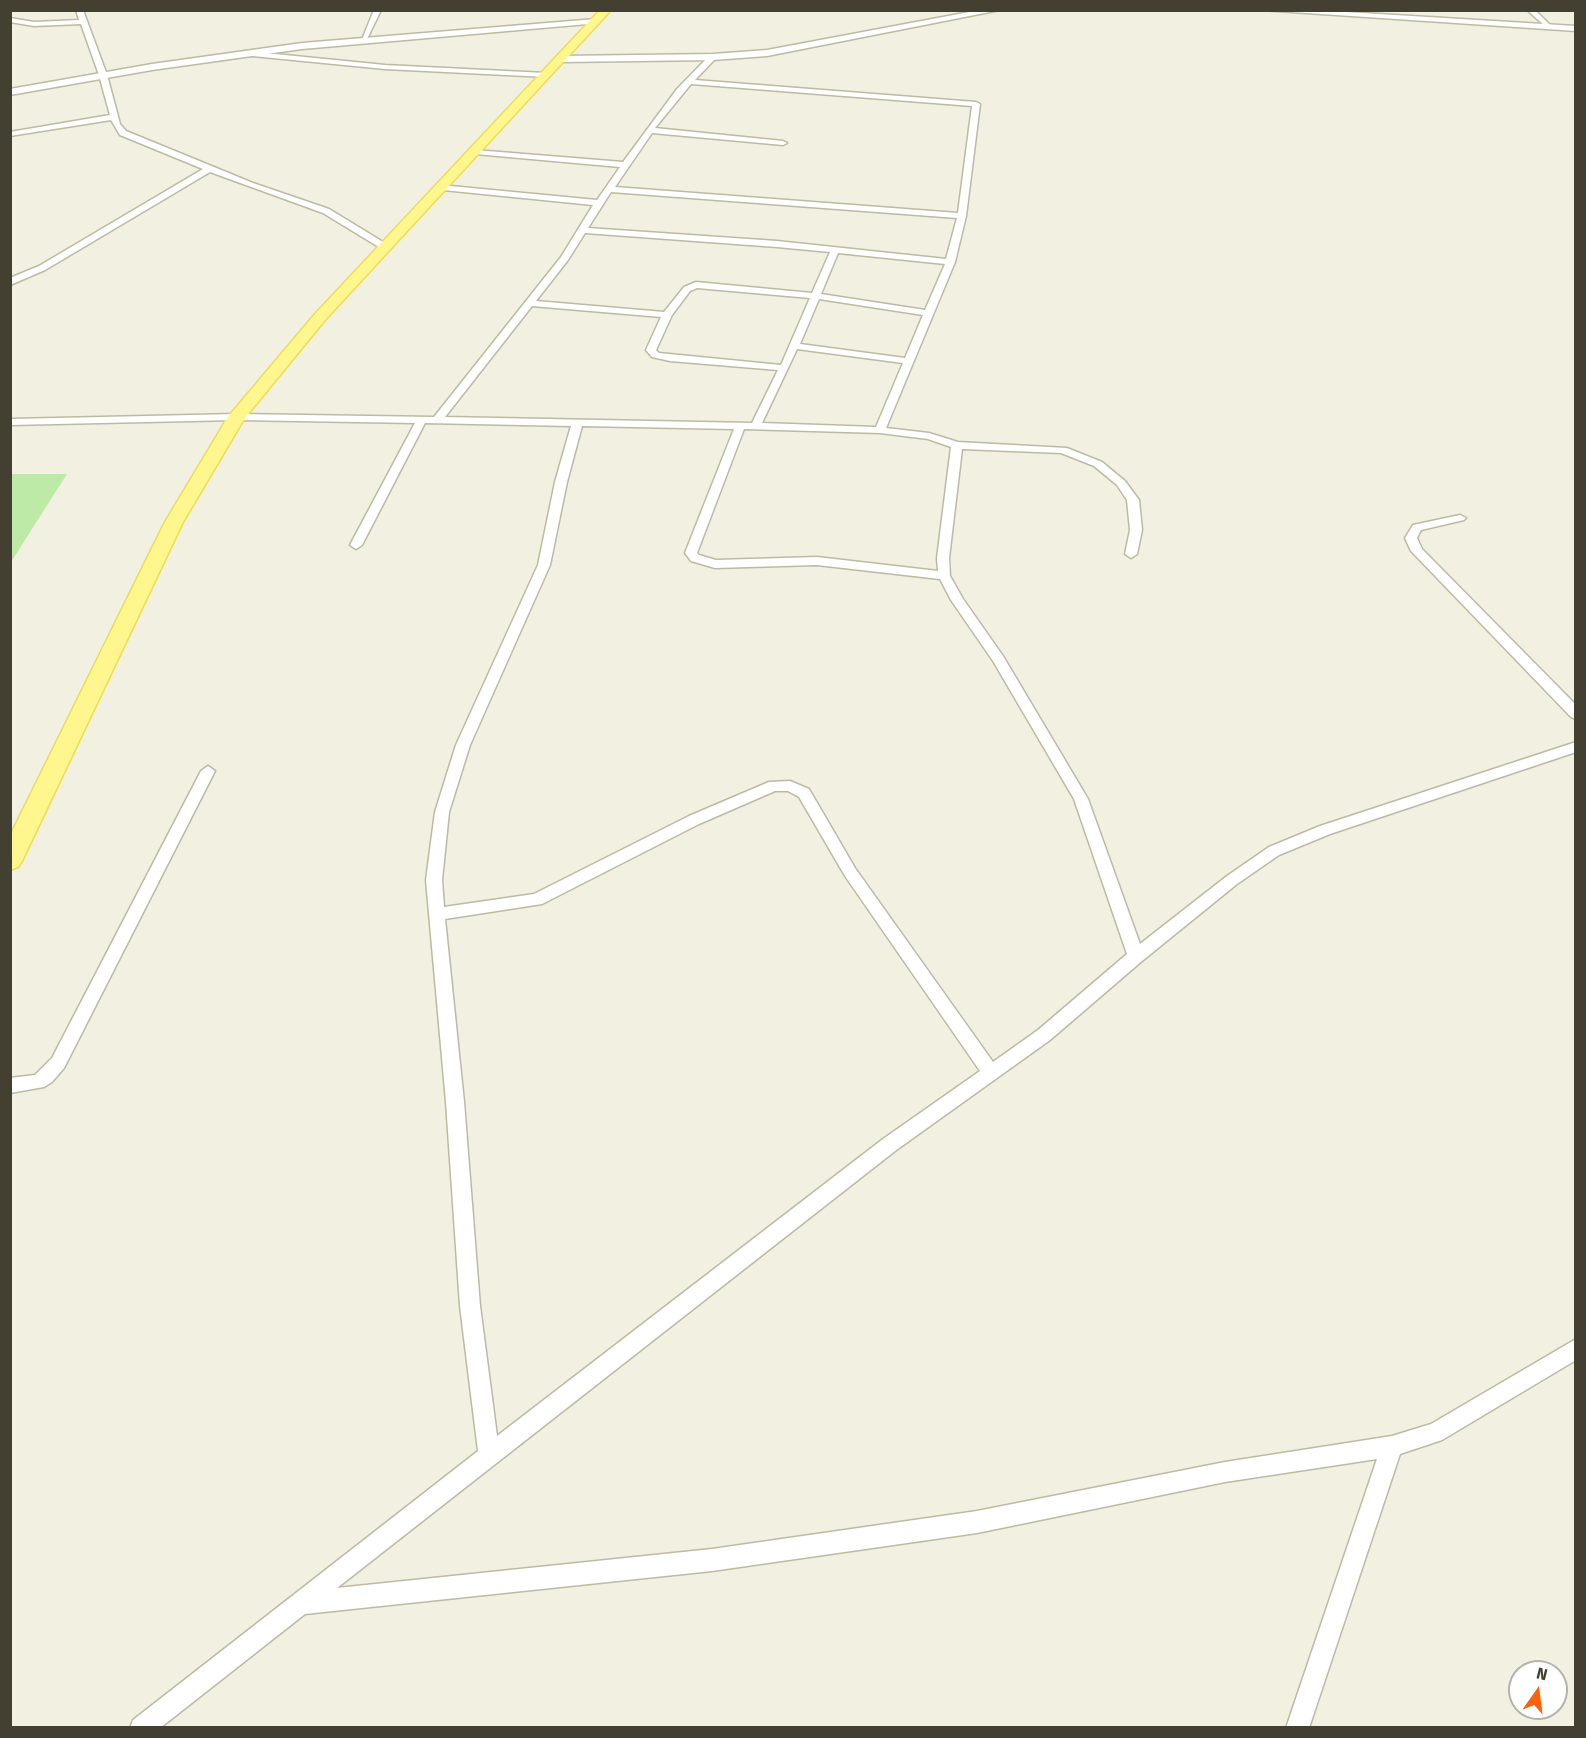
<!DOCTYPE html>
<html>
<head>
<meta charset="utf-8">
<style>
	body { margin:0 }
	#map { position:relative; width:1586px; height:1738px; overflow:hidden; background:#f2f0e1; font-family:"Fira Sans",sans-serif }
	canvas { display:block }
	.frame { position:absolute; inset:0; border:12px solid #434032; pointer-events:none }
	.north { position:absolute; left:1508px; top:1660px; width:60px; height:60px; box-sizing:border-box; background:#fff; border:2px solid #b4b3ad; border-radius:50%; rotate:14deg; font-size:16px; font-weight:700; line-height:24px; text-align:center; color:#434032 }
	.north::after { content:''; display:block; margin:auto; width:21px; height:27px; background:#ff620b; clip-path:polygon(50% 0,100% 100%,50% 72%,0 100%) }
</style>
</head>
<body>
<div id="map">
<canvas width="1586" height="1738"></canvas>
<div class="frame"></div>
<div class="north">N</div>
</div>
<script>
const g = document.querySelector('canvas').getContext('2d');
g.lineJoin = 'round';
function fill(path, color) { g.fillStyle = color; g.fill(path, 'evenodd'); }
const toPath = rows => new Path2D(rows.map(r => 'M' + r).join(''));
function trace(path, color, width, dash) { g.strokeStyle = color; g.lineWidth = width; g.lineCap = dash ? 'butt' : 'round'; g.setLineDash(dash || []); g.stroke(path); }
fill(toPath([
	[11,474,67,474,11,562,10,474]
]), '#bdeaa6');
const minor = toPath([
	[76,10,83,10,107,75,120,124,126,131,253,183,329,209,388,245,388,249,382,249,323,213,210,172,45,270,10,285,10,278,39,266,203,169,120,135,111,120,10,136,10,132,110,115,99,75,81,24,34,26,10,22,10,18,34,22,79,20,76,10],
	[374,10,381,10,366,41,361,42,374,10],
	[1527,10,1535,10,1551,26,1551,28,1547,28,1527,10],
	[245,51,385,65,546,73,550,75,546,77,385,69,242,55,245,51],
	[710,55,717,57,695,80,976,102,980,104,966,216,955,262,886,428,929,433,958,442,1067,448,1102,462,1125,481,1139,500,1142,530,1137,554,1131,558,1125,554,1130,530,1127,500,1117,485,1094,466,1061,453,962,449,949,558,950,576,963,599,1003,656,1088,799,1140,944,1227,876,1269,847,1320,826,1576,742,1576,752,1330,834,1279,855,1237,884,1142,961,1050,1040,895,1151,337,1588,712,1549,977,1511,1225,1462,1392,1436,1431,1424,1576,1339,1576,1360,1442,1440,1400,1454,1309,1728,1286,1728,1377,1459,1225,1482,977,1533,712,1571,305,1614,160,1728,130,1728,133,1720,478,1451,460,1306,446,1102,426,880,435,812,456,745,538,565,555,482,571,426,425,423,362,545,356,549,350,545,415,423,237,420,10,425,10,419,237,414,434,417,561,257,593,205,443,190,440,189,440,185,597,200,620,167,475,154,471,152,475,150,623,162,677,89,710,55],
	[691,84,972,106,958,213,615,187,652,133,783,145,787,143,783,141,655,128,691,84],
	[611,192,957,218,946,259,777,241,588,228,611,192],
	[585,233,777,247,830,252,812,293,696,282,684,287,664,312,536,301,568,260,585,233],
	[838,253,945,264,925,310,821,294,838,253],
	[697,288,810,298,781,365,659,353,656,350,672,315,690,291,697,288],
	[819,299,923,315,905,358,800,344,819,299],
	[532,306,661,317,646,350,652,357,670,361,778,370,752,423,445,417,532,306],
	[797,349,903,363,876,427,762,423,797,349],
	[582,426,734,429,685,553,691,561,715,568,817,565,940,579,951,600,993,661,1074,799,1127,954,1038,1030,993,1062,855,868,809,789,790,781,769,782,689,816,534,894,444,907,442,880,449,812,470,745,550,565,567,482,582,426],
	[744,429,880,433,928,439,951,447,937,558,938,571,817,557,716,560,699,555,697,553,744,429],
	[775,791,788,791,799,797,845,876,980,1071,883,1139,497,1436,480,1306,464,1102,445,919,542,904,699,824,775,791],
	[1460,515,1466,518,1464,520,1421,530,1417,538,1422,549,1576,705,1576,719,1571,717,1411,551,1405,538,1413,525,1460,515],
	[208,766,215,771,64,1068,52,1082,44,1087,10,1093,10,1078,35,1075,52,1058,201,771,208,766]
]);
const tertiary = toPath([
	[980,10,1000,10,767,56,713,60,561,62,557,59,561,56,713,54,767,50,980,10],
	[1261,10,1313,10,1576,26,1576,31,1261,10],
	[596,19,599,23,302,49,152,70,10,95,10,89,152,64,302,43,596,19]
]);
const primary = toPath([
	[600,10,611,10,325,320,244,419,183,522,22,861,18,867,10,870,10,836,165,522,228,417,315,314,600,10]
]);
trace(minor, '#bdbaa4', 3);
trace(tertiary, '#bdbaa4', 3);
trace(primary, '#ebde56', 3);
fill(minor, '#fff');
fill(tertiary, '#fff');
fill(primary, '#fff68d');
</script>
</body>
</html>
